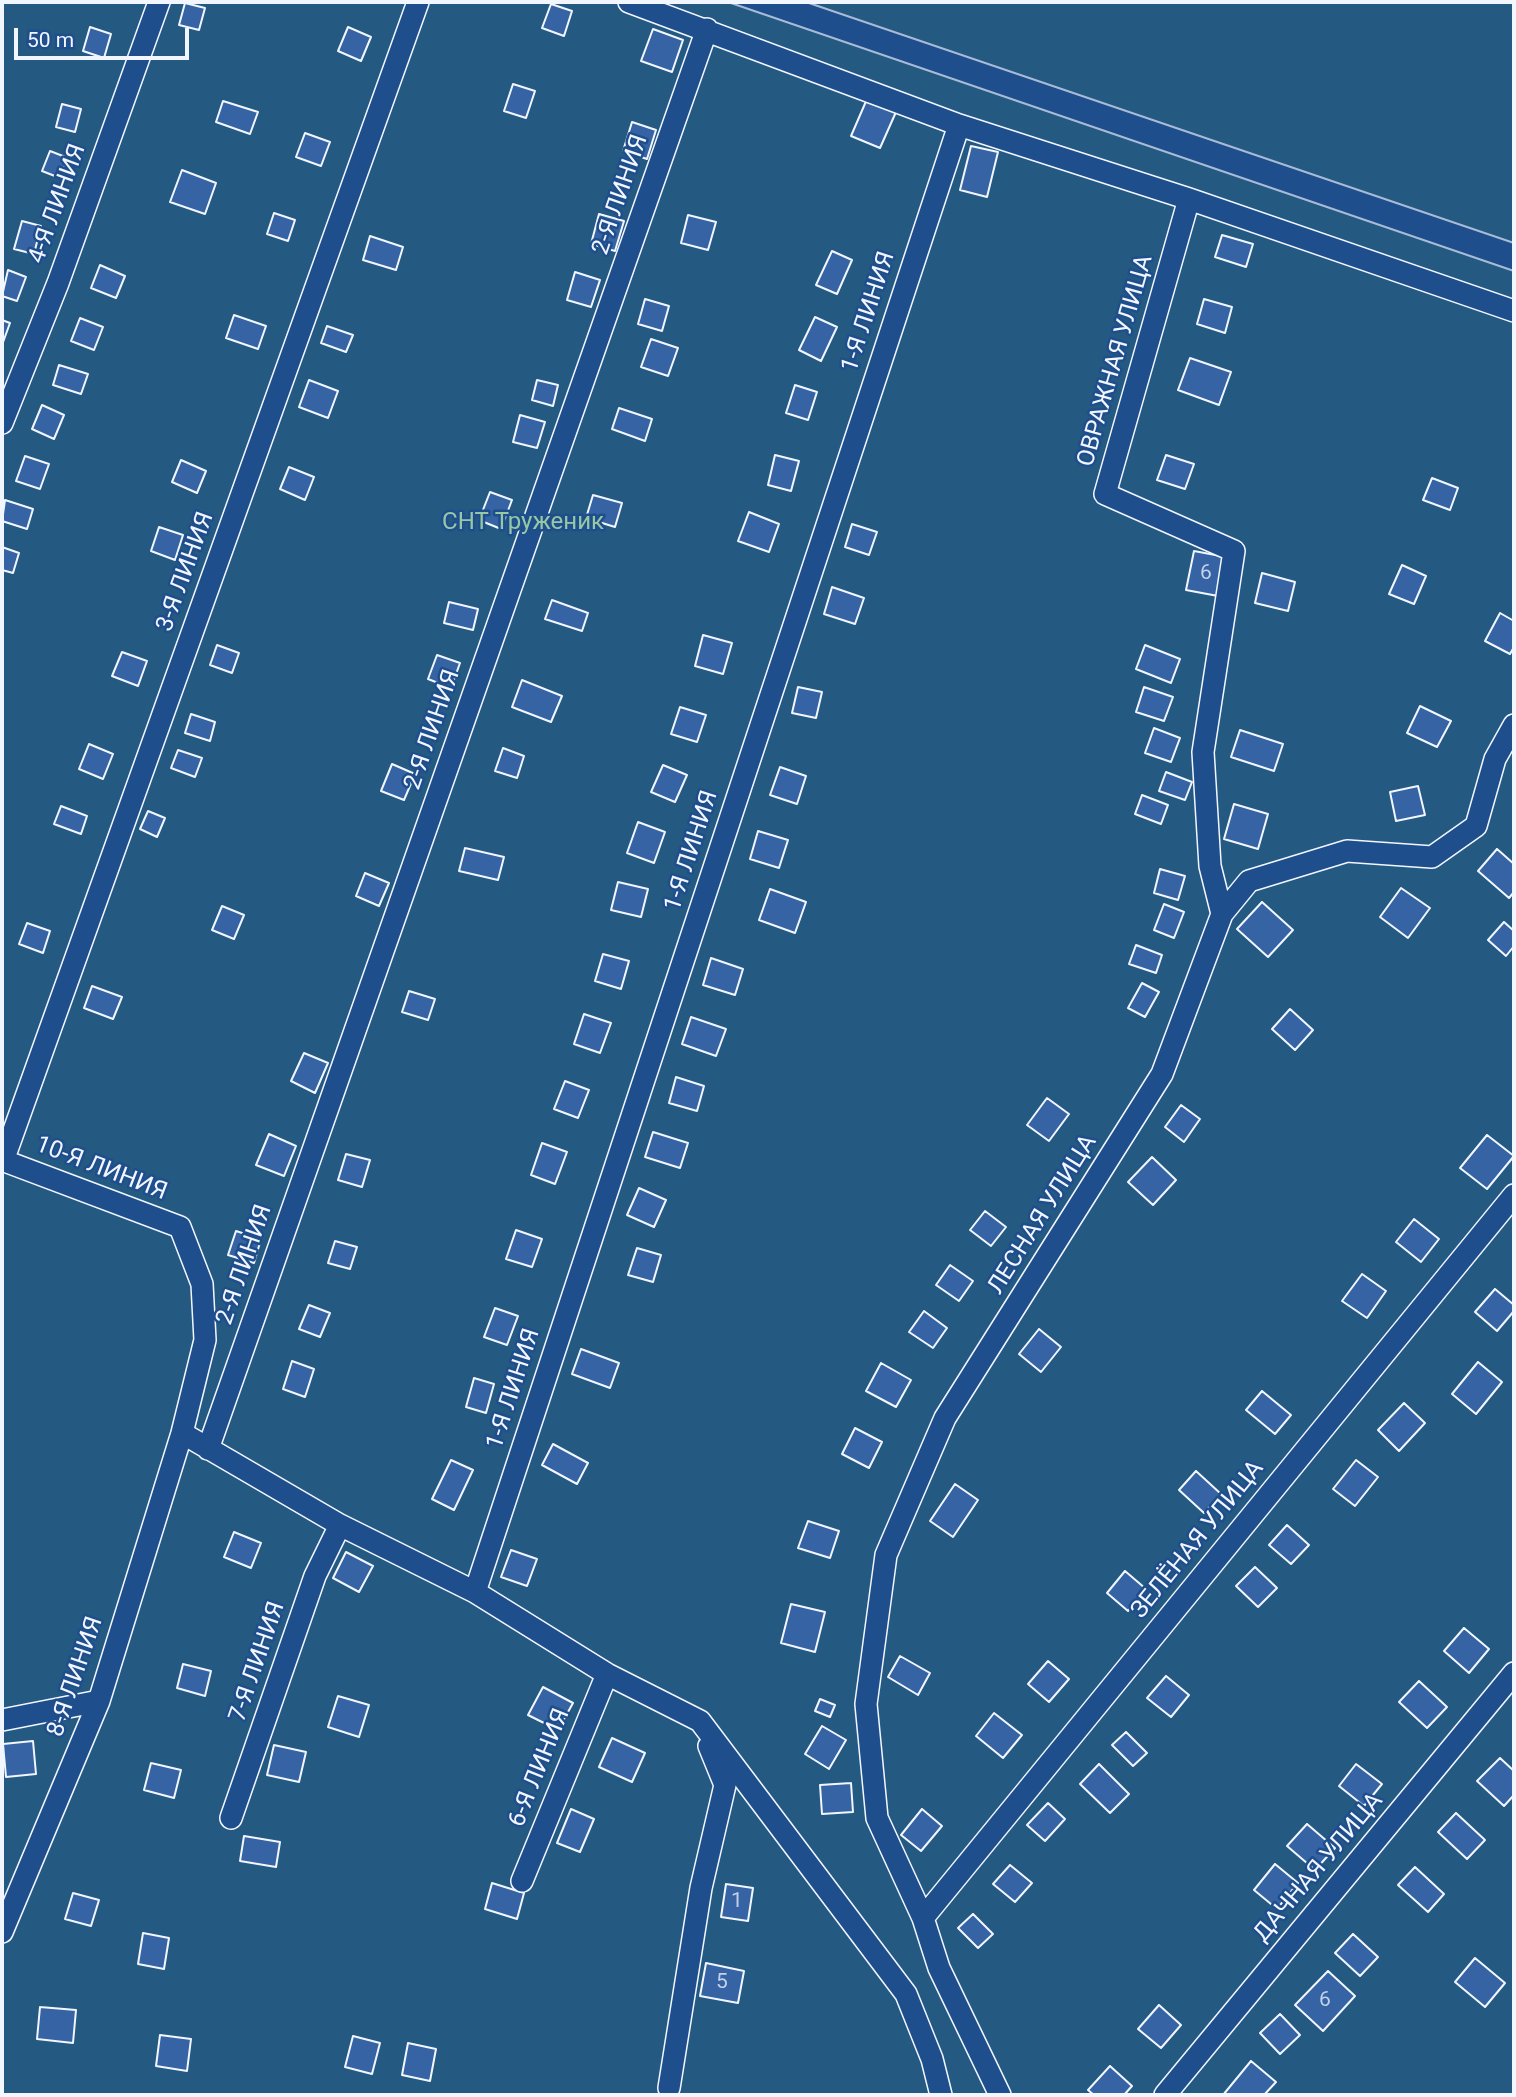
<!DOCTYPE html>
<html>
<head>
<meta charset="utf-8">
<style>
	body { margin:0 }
	#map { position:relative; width:1516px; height:2097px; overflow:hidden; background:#1f4e8c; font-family:Roboto,sans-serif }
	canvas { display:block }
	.frame { position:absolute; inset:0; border:4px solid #f2f6ff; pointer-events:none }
	.scale { position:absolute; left:14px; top:28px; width:175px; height:32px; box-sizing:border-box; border:4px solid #f2f6ff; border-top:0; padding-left:9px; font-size:21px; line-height:24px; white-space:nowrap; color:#f2f6ff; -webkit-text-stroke:5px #1f4e8c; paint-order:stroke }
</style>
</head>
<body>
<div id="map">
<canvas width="1516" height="2097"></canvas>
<div class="frame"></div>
<div class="scale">50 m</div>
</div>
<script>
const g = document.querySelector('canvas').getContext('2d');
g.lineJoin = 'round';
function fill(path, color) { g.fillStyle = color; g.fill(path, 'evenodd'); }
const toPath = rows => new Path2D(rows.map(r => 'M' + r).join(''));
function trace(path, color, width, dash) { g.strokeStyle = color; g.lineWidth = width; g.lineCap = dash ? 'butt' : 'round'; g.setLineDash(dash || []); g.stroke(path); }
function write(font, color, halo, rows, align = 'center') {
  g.font = font + ' Roboto,sans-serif'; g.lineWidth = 5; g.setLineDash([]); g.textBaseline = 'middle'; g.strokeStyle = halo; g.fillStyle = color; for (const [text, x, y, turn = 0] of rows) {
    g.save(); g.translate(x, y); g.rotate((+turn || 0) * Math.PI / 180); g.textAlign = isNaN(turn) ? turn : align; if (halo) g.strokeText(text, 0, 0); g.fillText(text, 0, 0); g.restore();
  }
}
const green = toPath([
	[2,2,728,2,1514,271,1514,2095,2,2095,2,2],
	[806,2,1514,2,1514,243,806,2]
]);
fill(green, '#245a82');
trace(green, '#a8bbd7', 2);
const building = toPath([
	[185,3,205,8,199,30,179,25,185,3],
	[551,4,572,11,564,36,542,28,551,4],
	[90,27,111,34,104,58,83,51,90,27],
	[348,27,371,37,361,61,338,51,348,27],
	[653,29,683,40,672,72,641,61,653,29],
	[513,84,535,91,526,118,504,111,513,84],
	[867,99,896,112,880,148,851,136,867,99],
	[223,101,258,112,250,134,216,122,223,101],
	[62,104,81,109,75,132,56,127,62,104],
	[632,122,656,130,647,159,623,151,632,122],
	[305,133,330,142,321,166,296,157,305,133],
	[971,146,998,152,987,197,960,190,971,146],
	[50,151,68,158,60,178,42,171,50,151],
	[182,170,216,183,205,214,170,202,182,170],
	[274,213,295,220,288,241,267,234,274,213],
	[599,214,624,221,615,251,591,244,599,214],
	[688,215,716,222,708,250,681,243,688,215],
	[22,221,41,226,34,254,14,249,22,221],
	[1222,235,1253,244,1246,267,1215,257,1222,235],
	[370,236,403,247,396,270,363,260,370,236],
	[832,251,852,260,837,294,816,285,832,251],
	[100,265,125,276,116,298,91,288,100,265],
	[8,270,26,277,17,301,2,296,8,270],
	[575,272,600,280,591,307,567,300,575,272],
	[645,299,669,306,662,331,638,324,645,299],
	[1204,299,1232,307,1225,333,1197,324,1204,299],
	[234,315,266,326,258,349,226,338,234,315],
	[815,317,837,327,821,361,799,350,815,317],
	[80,318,103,327,94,350,71,341,80,318],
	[2,320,10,323,2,345,2,320],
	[327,326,353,335,346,352,321,343,327,326],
	[651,339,678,348,668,376,641,367,651,339],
	[1190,358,1231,372,1219,405,1178,390,1190,358],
	[59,365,88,374,81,394,53,385,59,365],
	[309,380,338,391,328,418,299,407,309,380],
	[537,380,558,385,553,406,532,400,537,380],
	[795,385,817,392,808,420,786,413,795,385],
	[42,405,64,415,54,439,32,429,42,405],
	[619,408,652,419,645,441,612,429,619,408],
	[520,415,545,422,537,448,513,442,520,415],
	[775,455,799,461,791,491,768,485,775,455],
	[1166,455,1194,464,1185,489,1157,480,1166,455],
	[25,456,49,464,40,489,16,481,25,456],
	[181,460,206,471,197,493,172,482,181,460],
	[289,467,314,477,305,500,280,489,289,467],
	[1432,478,1458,488,1450,510,1423,500,1432,478],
	[490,492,512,500,501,529,479,520,490,492],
	[593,495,622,503,615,527,586,518,593,495],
	[5,500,33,509,27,529,2,521,5,500],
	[749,512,779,524,769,552,738,541,749,512],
	[852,524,877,532,869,555,845,547,852,524],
	[159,527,183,535,175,560,151,551,159,527],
	[2,547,19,553,13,573,2,570,2,547],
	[1194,551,1226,557,1218,596,1186,590,1194,551],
	[1402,565,1426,576,1414,604,1389,594,1402,565],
	[1262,573,1295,582,1288,611,1255,603,1262,573],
	[832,587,864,598,855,624,824,614,832,587],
	[552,600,588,613,582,631,545,619,552,600],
	[449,602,478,609,473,630,444,623,449,602],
	[1500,613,1514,621,1514,647,1510,654,1485,641,1500,613],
	[703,635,732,643,723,674,695,666,703,635],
	[217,645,239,653,232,673,210,665,217,645],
	[1145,645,1180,659,1171,683,1136,669,1145,645],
	[122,652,147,661,138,686,112,676,122,652],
	[437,655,460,663,451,688,428,679,437,655],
	[522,680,562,696,551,722,512,707,522,680],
	[798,687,822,692,816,718,792,713,798,687],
	[1144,687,1173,697,1164,721,1136,712,1144,687],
	[1420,706,1451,721,1437,747,1407,733,1420,706],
	[680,707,706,715,697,742,671,734,680,707],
	[191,714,215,722,210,741,185,733,191,714],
	[1154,728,1180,738,1171,762,1145,753,1154,728],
	[1240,730,1283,744,1274,771,1231,757,1240,730],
	[89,744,113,754,103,779,79,769,89,744],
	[503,748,524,756,517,778,495,771,503,748],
	[178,750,202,758,195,777,171,768,178,750],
	[392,764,415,774,404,800,381,791,392,764],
	[663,765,687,775,675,802,651,792,663,765],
	[780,767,806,776,797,804,770,795,780,767],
	[1166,772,1192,782,1185,800,1159,791,1166,772],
	[1418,786,1425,815,1396,821,1390,792,1418,786],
	[1142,795,1168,805,1161,824,1135,814,1142,795],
	[1234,804,1268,814,1258,849,1224,839,1234,804],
	[61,806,87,816,81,834,54,824,61,806],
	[148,811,165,818,157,837,140,829,148,811],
	[638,822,665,832,654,863,627,853,638,822],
	[758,831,788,840,779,868,750,859,758,831],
	[465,848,504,857,498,880,459,871,465,848],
	[1497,849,1514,864,1514,892,1509,898,1478,871,1497,849],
	[1160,869,1185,876,1178,900,1154,893,1160,869],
	[365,873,389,883,379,906,356,896,365,873],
	[618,882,648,889,641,917,611,910,618,882],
	[1401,888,1430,908,1408,938,1380,917,1401,888],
	[770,889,806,902,795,933,759,920,770,889],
	[1262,902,1293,930,1268,957,1237,929,1262,902],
	[1164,904,1184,912,1174,938,1154,930,1164,904],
	[222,906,244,915,234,939,212,930,222,906],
	[1504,922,1514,931,1514,946,1506,956,1488,940,1504,922],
	[27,923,50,931,43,953,19,944,27,923],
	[1136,945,1162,955,1156,973,1129,964,1136,945],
	[603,954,629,961,621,989,595,981,603,954],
	[711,958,743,969,735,995,703,985,711,958],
	[1142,983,1159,992,1145,1017,1128,1008,1142,983],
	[92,986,122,997,113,1019,84,1008,92,986],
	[409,991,435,999,428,1020,402,1012,409,991],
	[1290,1009,1313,1030,1295,1050,1272,1029,1290,1009],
	[584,1014,611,1023,600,1053,574,1044,584,1014],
	[691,1017,726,1029,716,1056,682,1044,691,1017],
	[304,1053,328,1063,315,1093,291,1081,304,1053],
	[676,1077,704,1086,697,1111,669,1103,676,1077],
	[565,1081,589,1090,578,1118,554,1109,565,1081],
	[1047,1098,1069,1114,1049,1141,1027,1125,1047,1098],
	[1181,1105,1200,1119,1184,1142,1165,1127,1181,1105],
	[653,1132,688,1143,680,1168,645,1157,653,1132],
	[269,1134,296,1146,284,1176,256,1165,269,1134],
	[1487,1135,1514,1156,1487,1189,1460,1168,1487,1135],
	[542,1143,567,1152,555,1184,531,1175,542,1143],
	[346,1154,370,1160,362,1187,338,1180,346,1154],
	[1152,1157,1176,1180,1153,1205,1128,1182,1152,1157],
	[639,1188,666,1200,654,1227,627,1215,639,1188],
	[985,1211,1006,1227,991,1246,970,1230,985,1211],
	[1414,1219,1439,1239,1421,1262,1396,1242,1414,1219],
	[516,1230,542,1239,532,1267,506,1259,516,1230],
	[236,1231,261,1239,254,1263,228,1255,236,1231],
	[335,1241,357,1247,350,1269,328,1263,335,1241],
	[637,1248,661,1255,653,1282,628,1275,637,1248],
	[950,1265,973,1281,959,1301,936,1285,950,1265],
	[1362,1274,1386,1291,1367,1318,1342,1301,1362,1274],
	[1495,1289,1514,1305,1514,1311,1497,1331,1475,1312,1495,1289],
	[309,1305,330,1313,320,1337,299,1329,309,1305],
	[495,1308,518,1316,507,1345,484,1337,495,1308],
	[924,1311,947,1328,933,1348,909,1332,924,1311],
	[1039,1329,1061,1347,1041,1372,1019,1354,1039,1329],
	[581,1349,619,1363,610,1388,572,1374,581,1349],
	[292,1361,314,1369,305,1397,283,1389,292,1361],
	[1478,1362,1502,1382,1476,1414,1452,1394,1478,1362],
	[881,1363,911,1380,896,1407,866,1391,881,1363],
	[474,1378,494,1384,486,1413,466,1407,474,1378],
	[1262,1391,1291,1415,1275,1434,1246,1410,1262,1391],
	[1404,1403,1425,1423,1399,1451,1378,1430,1404,1403],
	[855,1428,882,1442,869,1468,842,1454,855,1428],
	[553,1444,588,1463,577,1484,542,1465,553,1444],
	[451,1460,473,1470,454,1510,432,1499,451,1460],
	[1356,1460,1378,1477,1355,1506,1333,1489,1356,1460],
	[1196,1471,1221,1494,1204,1513,1179,1490,1196,1471],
	[955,1484,978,1500,953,1537,930,1521,955,1484],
	[808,1521,839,1531,830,1558,798,1548,808,1521],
	[1287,1525,1309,1545,1291,1564,1269,1545,1287,1525],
	[234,1532,261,1543,251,1568,224,1557,234,1532],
	[511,1550,537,1559,527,1586,501,1577,511,1550],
	[346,1552,373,1566,359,1592,333,1578,346,1552],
	[1255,1567,1277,1588,1258,1607,1236,1586,1255,1567],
	[1125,1571,1146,1589,1128,1611,1107,1593,1125,1571],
	[791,1604,825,1612,815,1652,781,1643,791,1604],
	[1464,1628,1489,1649,1469,1673,1444,1651,1464,1628],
	[900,1656,930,1673,918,1695,888,1677,900,1656],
	[1048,1661,1069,1679,1049,1702,1028,1684,1048,1661],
	[183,1664,211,1671,205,1696,177,1688,183,1664],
	[1166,1676,1189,1695,1171,1717,1147,1698,1166,1676],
	[1419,1681,1447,1707,1427,1728,1399,1702,1419,1681],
	[543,1687,573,1703,558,1730,528,1715,543,1687],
	[338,1696,369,1705,359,1737,328,1727,338,1696],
	[820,1699,835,1705,830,1717,815,1711,820,1699],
	[994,1713,1022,1735,1003,1758,976,1736,994,1713],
	[822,1726,846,1740,829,1769,805,1754,822,1726],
	[1126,1732,1147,1753,1133,1766,1112,1745,1126,1732],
	[612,1738,645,1753,632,1782,599,1767,612,1738],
	[33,1741,36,1774,6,1777,3,1744,33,1741],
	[274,1745,306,1752,299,1782,267,1775,274,1745],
	[1500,1758,1514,1771,1514,1795,1504,1806,1477,1781,1500,1758],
	[151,1763,181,1770,174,1798,144,1790,151,1763],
	[1099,1764,1129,1794,1110,1813,1080,1784,1099,1764],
	[1356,1764,1382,1784,1364,1806,1339,1786,1356,1764],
	[851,1783,853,1812,822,1814,820,1785,851,1783],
	[1048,1803,1065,1819,1045,1841,1027,1825,1048,1803],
	[571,1809,594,1819,580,1852,557,1843,571,1809],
	[922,1809,942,1826,921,1851,901,1835,922,1809],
	[1456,1813,1485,1840,1467,1859,1438,1832,1456,1813],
	[1307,1824,1335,1848,1315,1870,1287,1846,1307,1824],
	[244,1836,280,1842,276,1867,240,1861,244,1836],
	[1275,1864,1298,1883,1277,1909,1254,1890,1275,1864],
	[1010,1865,1032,1883,1015,1902,993,1884,1010,1865],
	[1415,1867,1444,1894,1428,1912,1398,1885,1415,1867],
	[492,1883,524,1893,517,1919,485,1909,492,1883],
	[726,1884,753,1888,748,1921,721,1917,726,1884],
	[73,1893,99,1900,91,1926,65,1919,73,1893],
	[973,1914,993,1934,978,1948,958,1928,973,1914],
	[143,1933,169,1938,164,1969,138,1964,143,1933],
	[1353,1934,1378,1957,1360,1976,1335,1953,1353,1934],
	[1475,1958,1505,1983,1485,2007,1455,1982,1475,1958],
	[706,1963,744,1971,738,2003,700,1996,706,1963],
	[1328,1971,1355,1996,1323,2031,1295,2005,1328,1971],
	[1159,2005,1181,2025,1161,2048,1138,2029,1159,2005],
	[40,2007,76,2010,73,2043,37,2039,40,2007],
	[1280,2014,1300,2035,1280,2054,1260,2033,1280,2014],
	[160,2035,191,2039,187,2071,156,2066,160,2035],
	[353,2036,380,2043,372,2074,345,2067,353,2036],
	[408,2043,436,2049,430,2081,402,2075,408,2043],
	[1251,2061,1276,2082,1264,2095,1223,2095,1251,2061],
	[1110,2066,1132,2086,1124,2095,1094,2095,1088,2090,1110,2066]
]);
fill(building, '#3563a3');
trace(building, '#f2f6ff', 2);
const minor = toPath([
	[629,2,959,125,1189,199,1514,311],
	[1189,199,1105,494,1234,551,1203,752,1210,866,1222,914],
	[2,423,58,283,159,2],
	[2,1160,180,1227,202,1284,205,1340,182,1433,99,1701,2,1932],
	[3,1161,418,2],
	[182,1433,340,1525,475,1592,607,1674,700,1721,906,1994,932,2059,941,2095],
	[208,1449,707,29],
	[475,1592,959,125],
	[2,1720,99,1701],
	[231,1818,315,1576,340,1525],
	[522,1881,607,1674],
	[923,1918,1514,1195],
	[669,2088,701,1888,725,1785,709,1746],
	[1000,2095,939,1968,923,1918,877,1818,866,1704,886,1555,945,1418,1162,1074,1222,914,1249,881,1347,851,1432,857,1476,826,1495,759,1514,725],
	[1165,2095,1514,1673]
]);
trace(minor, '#f2f6ff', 24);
trace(minor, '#1f4e8c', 21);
write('21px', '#c3d1e8', null, [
	["6",1206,574],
	["1",737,1902],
	["5",722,1983],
	["6",1325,2001]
]);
write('24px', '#f2f6ff', '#1f4e8c', [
	["2-Я ЛИНИЯ",621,195,-71],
	["4-Я ЛИНИЯ",58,204,-70],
	["1-Я ЛИНИЯ",869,312,-72],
	["ОВРАЖНАЯ УЛИЦА",1116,361,-74],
	["3-Я ЛИНИЯ",186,572,-70],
	["2-Я ЛИНИЯ",433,730,-71],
	["1-Я ЛИНИЯ",692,851,-72],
	["10-Я ЛИНИЯ",101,1169,21],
	["ЛЕСНАЯ УЛИЦА",1043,1215,-58],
	["2-Я ЛИНИЯ",245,1265,-71],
	["1-Я ЛИНИЯ",514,1389,-72],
	["ЗЕЛЁНАЯ УЛИЦА",1198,1540,-51],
	["7-Я ЛИНИЯ",258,1662,-71],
	["8-Я ЛИНИЯ",76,1677,-71],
	["6-Я ЛИНИЯ",540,1768,-68],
	["ДАЧНАЯ УЛИЦА",1319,1868,-50]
]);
write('24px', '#97c8a6', '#1f4e8c', [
	["СНТ Труженик",523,523]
]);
</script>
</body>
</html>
